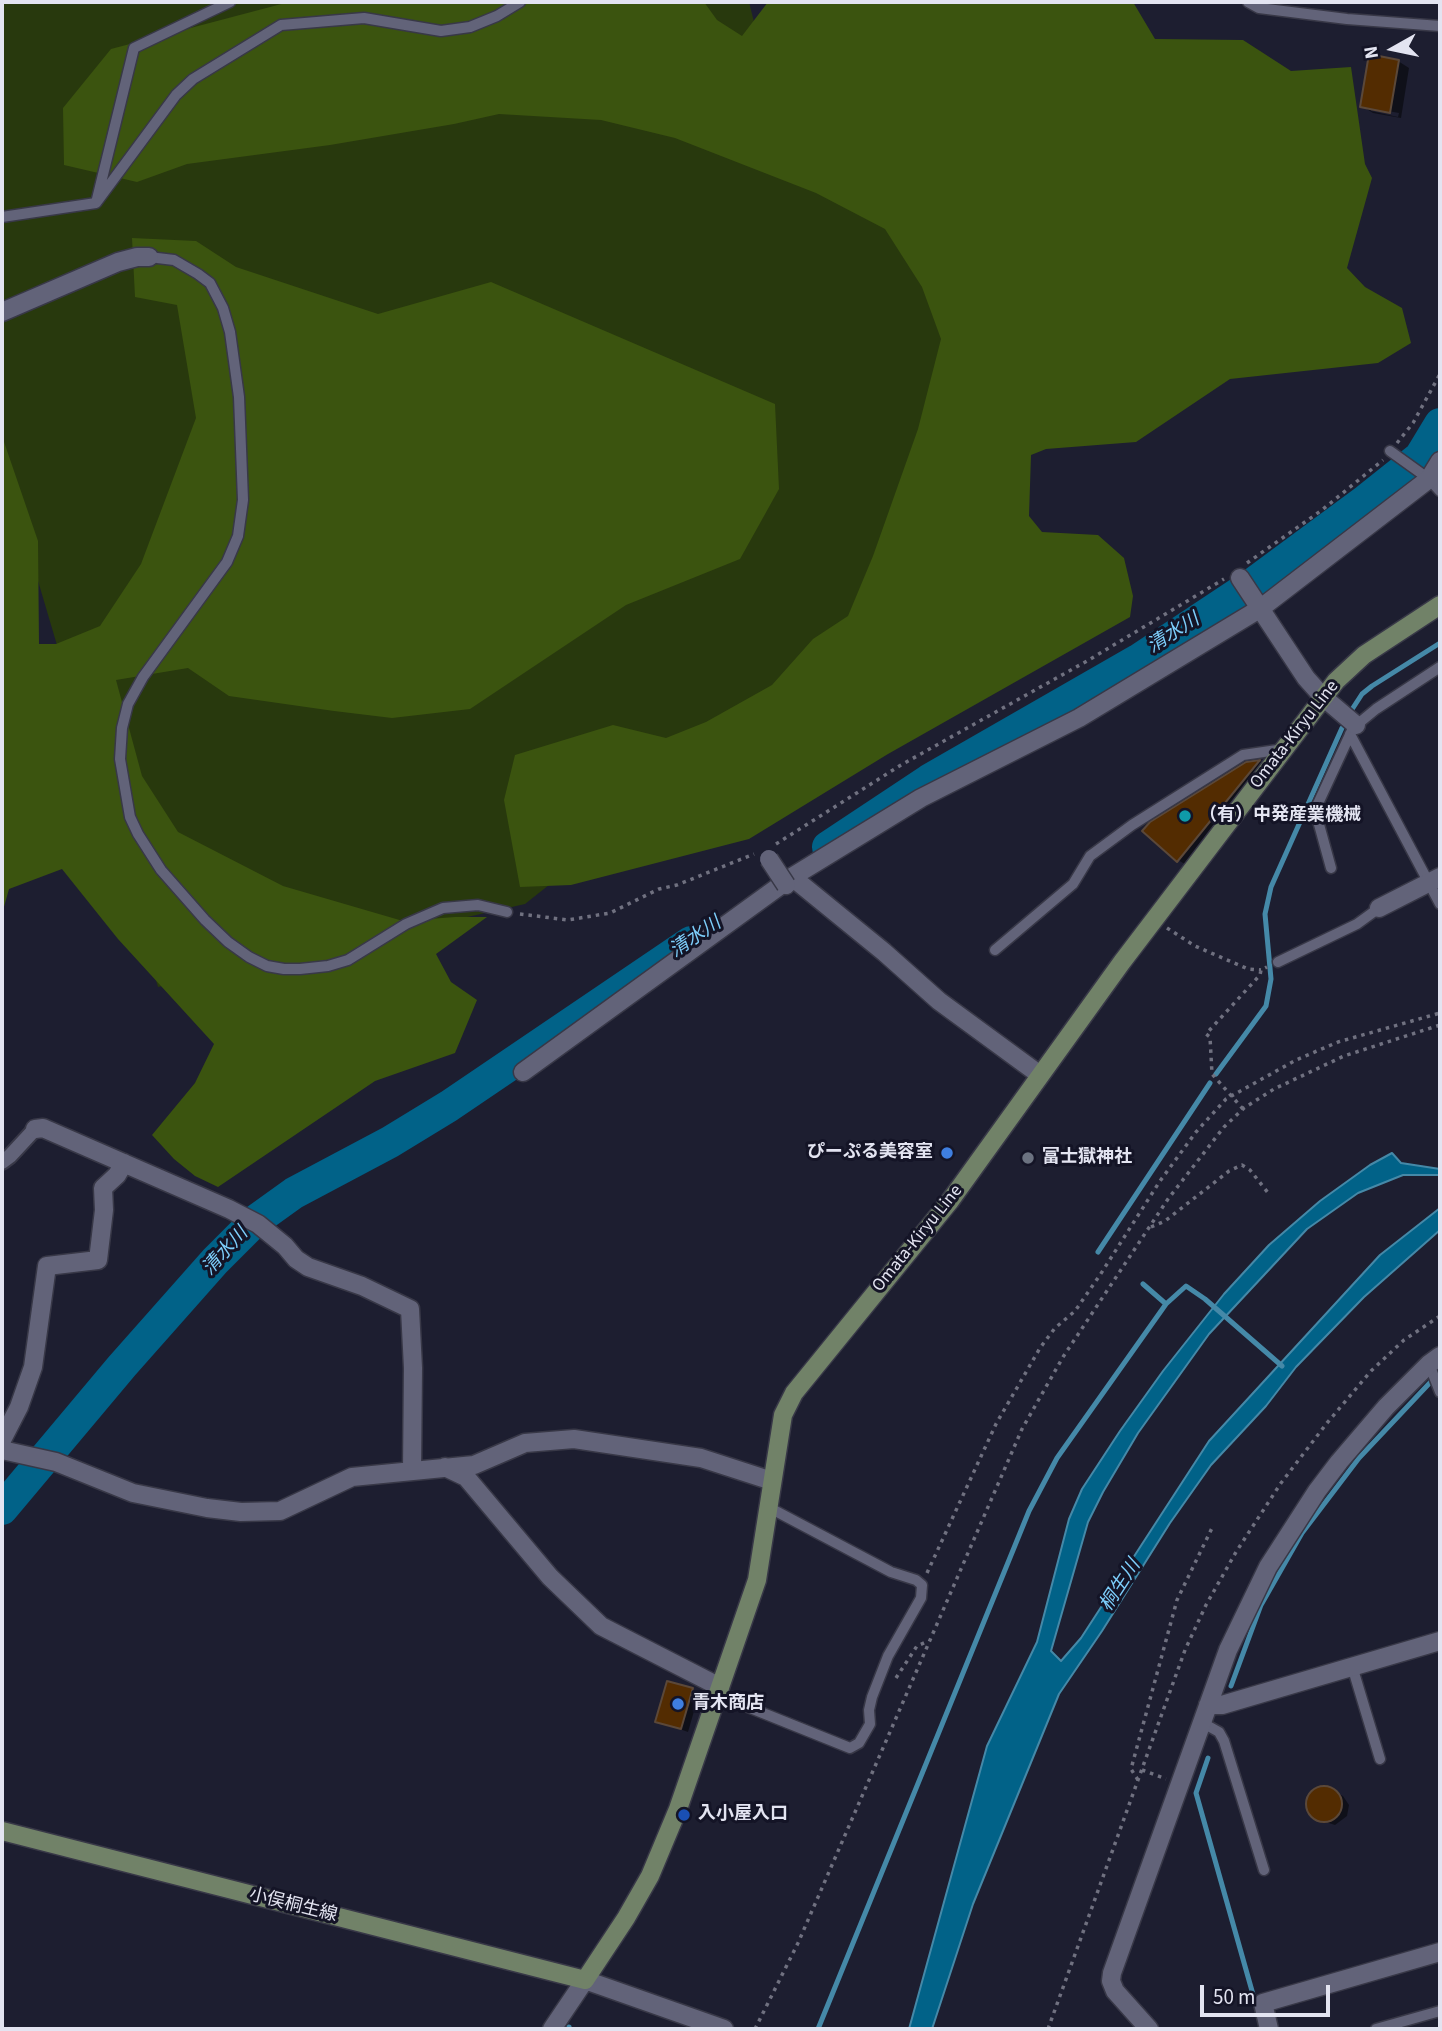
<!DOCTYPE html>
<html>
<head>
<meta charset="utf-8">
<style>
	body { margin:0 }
	#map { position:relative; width:1442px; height:2031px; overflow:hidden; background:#1d1e30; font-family:"Source Sans 3",sans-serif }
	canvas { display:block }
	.frame { position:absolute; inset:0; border:4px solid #e3e4f1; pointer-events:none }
	.north { position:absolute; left:1358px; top:14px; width:70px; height:70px; -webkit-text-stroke:5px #141426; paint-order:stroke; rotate:261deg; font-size:19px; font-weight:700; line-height:28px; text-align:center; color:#e3e4f1 }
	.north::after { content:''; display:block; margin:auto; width:24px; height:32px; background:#e3e4f1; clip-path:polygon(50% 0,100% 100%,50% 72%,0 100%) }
	.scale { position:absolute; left:1200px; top:1985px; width:130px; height:32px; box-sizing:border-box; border:4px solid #e3e4f1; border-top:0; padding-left:9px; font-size:21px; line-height:24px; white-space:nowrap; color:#e3e4f1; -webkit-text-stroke:5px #141426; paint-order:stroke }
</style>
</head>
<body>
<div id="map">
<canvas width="1442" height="2031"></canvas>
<div class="frame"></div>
<div class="north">N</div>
<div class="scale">50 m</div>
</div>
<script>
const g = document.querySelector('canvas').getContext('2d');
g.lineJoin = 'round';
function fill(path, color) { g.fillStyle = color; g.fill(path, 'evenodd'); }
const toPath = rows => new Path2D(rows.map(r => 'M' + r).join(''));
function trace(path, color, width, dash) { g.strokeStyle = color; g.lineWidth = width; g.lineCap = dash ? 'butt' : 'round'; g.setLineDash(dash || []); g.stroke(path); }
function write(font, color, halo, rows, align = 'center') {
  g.font = font + ' "Source Sans 3","Noto Sans JP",sans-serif'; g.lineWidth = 6; g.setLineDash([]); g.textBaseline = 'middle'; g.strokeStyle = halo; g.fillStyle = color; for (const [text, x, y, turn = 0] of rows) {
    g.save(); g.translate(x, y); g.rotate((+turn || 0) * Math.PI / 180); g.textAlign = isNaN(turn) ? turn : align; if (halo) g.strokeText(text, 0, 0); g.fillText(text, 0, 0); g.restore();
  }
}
fill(toPath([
	[2,2,749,2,768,78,961,238,952,376,874,642,708,759,525,904,158,987,2,459]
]), '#28390d');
fill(toPath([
	[289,2,704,2,717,20,742,36,768,2,1133,2,1155,39,1243,40,1291,71,1351,67,1365,164,1372,178,1347,268,1365,287,1402,308,1411,343,1378,363,1230,379,1136,442,1046,449,1031,455,1029,516,1042,532,1098,535,1124,558,1133,596,1130,617,888,754,749,839,571,885,520,887,504,800,515,755,613,725,666,738,706,722,772,685,813,639,848,616,873,556,918,429,941,339,922,287,885,229,816,193,675,138,601,120,499,114,454,124,330,145,187,164,137,182,64,165,63,108,111,49],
	[132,238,196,241,236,267,378,314,491,282,775,404,779,489,740,559,626,605,470,709,392,718,334,711,229,696,188,668,116,680,142,776,178,832,283,886,403,921,455,917,487,917,436,954,451,982,477,1000,455,1053,375,1081,218,1187,195,1176,174,1159,152,1135,195,1083,214,1044,118,939,62,869,9,889,2,914,2,436,38,541,39,644,56,644,100,626,141,564,196,418,177,305,135,297]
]), '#3b540f');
const water = toPath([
	[1392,1153,1401,1163,1440,1169,1440,1175,1403,1175,1358,1193,1307,1229,1209,1334,1138,1433,1103,1492,1088,1522,1051,1651,1061,1661,1081,1638,1209,1441,1380,1255,1440,1208,1440,1230,1364,1297,1296,1367,1266,1406,1211,1465,1170,1523,1102,1631,1059,1694,973,1904,932,2029,909,2029,987,1746,1037,1642,1069,1519,1082,1489,1120,1431,1163,1371,1224,1294,1269,1245,1320,1201,1370,1165,1392,1153]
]);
fill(water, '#016288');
trace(water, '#4589a8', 2);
fill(toPath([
	[1398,61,1409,68,1401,118,1373,113,1362,106],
	[1371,108,1399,113,1398,117,1371,111],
	[1260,762,1273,770,1193,869,1178,860,1246,764],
	[668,1683,699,1694,688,1732,657,1721],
	[1324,1787,1343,1796,1349,1805,1347,1816,1335,1825,1316,1819,1312,1815,1308,1805,1308,1800,1314,1791]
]), '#0007');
trace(toPath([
	[1351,711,1362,694,1372,686,1440,643],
	[1216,1074,1266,1006,1271,979,1265,914,1271,887,1342,728],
	[1098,1252,1210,1083],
	[1166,1304,1186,1286,1205,1299,1282,1366],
	[1231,1686,1261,1605,1302,1533,1359,1458,1440,1372],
	[1208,1758,1196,1793,1254,1998],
	[568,2029,569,2027],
	[818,2029,1029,1511,1057,1458,1166,1304,1143,1284]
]), '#4589a8', 5);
trace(toPath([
	[828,847,929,780,1138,660,1251,585,1366,500,1420,457,1440,424],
	[2,1509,122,1366,215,1261,255,1221,294,1193,390,1142,449,1106,691,942]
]), '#016288', 32);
const building = toPath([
	[1369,54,1399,60,1390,113,1360,107,1369,54],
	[1260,760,1177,862,1142,831,1150,822,1246,762,1260,760],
	[667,1681,693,1688,681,1729,655,1722,667,1681],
	'1306 1804a18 18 0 1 1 36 0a18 18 0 1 1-36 0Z'
]);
fill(building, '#532c01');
trace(building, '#5b4839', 2);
const service = toPath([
	[1248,2,1259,8,1347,19,1440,26],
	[97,199,134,48,230,2],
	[2,217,96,203,176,95,193,79,281,25,364,18,441,31,470,27,497,16,520,2],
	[149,257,174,260,198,274,210,283,223,308,230,332,239,397,243,500,238,536,227,562,143,677,128,704,122,728,120,759,130,817,138,834,161,870,205,920,228,942,249,957,267,966,284,969,300,969,328,966,348,960,406,924,443,908,478,905,507,912],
	[1390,451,1429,479,1440,491],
	[1350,734,1440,904],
	[1331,868,1315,810,1353,728,1376,709,1440,667],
	[995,950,1073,884,1090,856,1132,825,1243,755,1284,749],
	[1278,962,1357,924,1379,908],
	[1429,1364,1440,1392],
	[1352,1666,1380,1759],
	[718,1695,850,1748,859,1743,870,1724,869,1710,872,1697,888,1656,921,1598,922,1585,916,1580,891,1572,768,1507],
	[1201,1722,1219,1732,1224,1741,1264,1870],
	[1376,2029,1440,2011]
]);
const pedestrian = toPath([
	[2,1162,10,1156,35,1129]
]);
const minor = toPath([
	[2,312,118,262,137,257,149,257],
	[1240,578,1306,678,1323,697,1356,725],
	[786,885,792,877,884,952,939,1001,1040,1075],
	[1379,908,1440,877],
	[523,1072,792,877,921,798,1079,718,1261,608,1429,479,1440,461],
	[35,1129,43,1128,229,1209,258,1224,285,1246,296,1259,308,1267,362,1286,410,1309,413,1368,412,1470],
	[2,1440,19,1407,33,1367,47,1266,98,1260,104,1210,103,1188,117,1175,124,1163],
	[2,1450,56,1462,133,1493,207,1508,241,1512,280,1511,352,1477,474,1465,525,1443,574,1439,701,1458,772,1481],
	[445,1467,466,1477,550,1577,601,1626,720,1687],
	[1208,1705,1222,1705,1440,1641],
	[1149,2029,1115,1991,1111,1981,1112,1973,1228,1650,1268,1567,1317,1491,1339,1462,1386,1407,1429,1364,1440,1356],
	[1269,2029,1263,2003,1440,1952]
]);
const tertiary = toPath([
	[552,2029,585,1980,724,2029]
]);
const secondary = toPath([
	[2,1831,585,1980,626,1918,650,1876,678,1809,757,1580,783,1415,794,1393,950,1201,1122,962,1336,681,1364,655,1440,605]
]);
trace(service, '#383847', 13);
trace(pedestrian, '#383847', 18);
trace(minor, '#383847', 21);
trace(tertiary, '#383847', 21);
trace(secondary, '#383847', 21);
trace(toPath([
	[1397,443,1413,423,1440,374],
	[1247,563,1322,510,1383,460],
	[776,844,901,765,1087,661,1224,579],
	[520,914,568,920,610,913,659,889,677,885,754,854],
	[1167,928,1195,946,1248,969,1261,970],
	[1243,1109,1212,1074,1210,1037,1206,1034,1260,975,1261,970,1267,967],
	[1151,1227,1165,1221,1229,1171,1242,1165,1250,1170,1269,1194],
	[927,1573,996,1424,1040,1348,1055,1328,1075,1311,1100,1275,1160,1181,1196,1132,1226,1099,1296,1060,1338,1042,1440,1013],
	[896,1678,917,1646,926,1642],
	[1142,1770,1166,1779],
	[1138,1780,1131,1769,1177,1600,1212,1528],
	[755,2029,798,1943,1022,1429,1063,1357,1168,1199,1224,1127,1244,1108,1274,1089,1344,1056,1440,1025],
	[1048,2029,1185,1650,1206,1605,1236,1552,1281,1483,1327,1423,1371,1371,1404,1340,1440,1316]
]), '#707180', 3.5, [3.5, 5]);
trace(service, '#626379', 10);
trace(pedestrian, '#626379', 14);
trace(minor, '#626379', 18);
trace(tertiary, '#626379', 18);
trace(secondary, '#718268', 18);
const minorBridge = toPath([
	[769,859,786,885]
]);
trace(minorBridge, '#383847', 21, []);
trace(minorBridge, '#626379', 18);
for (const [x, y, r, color] of [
	[1185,816,7,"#0f9aa8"],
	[947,1153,7,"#3f7fe0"],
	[1028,1158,7,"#6b7280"],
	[678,1704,7,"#3f7fe0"],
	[684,1815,7,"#1a4fb4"]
]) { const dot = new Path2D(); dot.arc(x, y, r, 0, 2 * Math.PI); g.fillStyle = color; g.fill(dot); trace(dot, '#141426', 2.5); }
write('18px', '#e3e4f1', '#141426', [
	["Omata-Kiryu Line",1295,735,-52],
	["Omata-Kiryu Line",918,1239,-51],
	["小俣桐生線",293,1906,14]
]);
write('bold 18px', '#e3e4f1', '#141426', [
	["（有）中発産業機械",1199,816],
	["ぴーぷる美容室",933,1153,"right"],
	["富士獄神社",1042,1158],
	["青木商店",692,1704],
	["入小屋入口",698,1815]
], 'left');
write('italic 19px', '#7dcefb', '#141426', [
	["清水川",1174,634,-32],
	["清水川",696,938,-34],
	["清水川",226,1252,-48],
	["桐生川",1121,1586,-57]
]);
</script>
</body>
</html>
